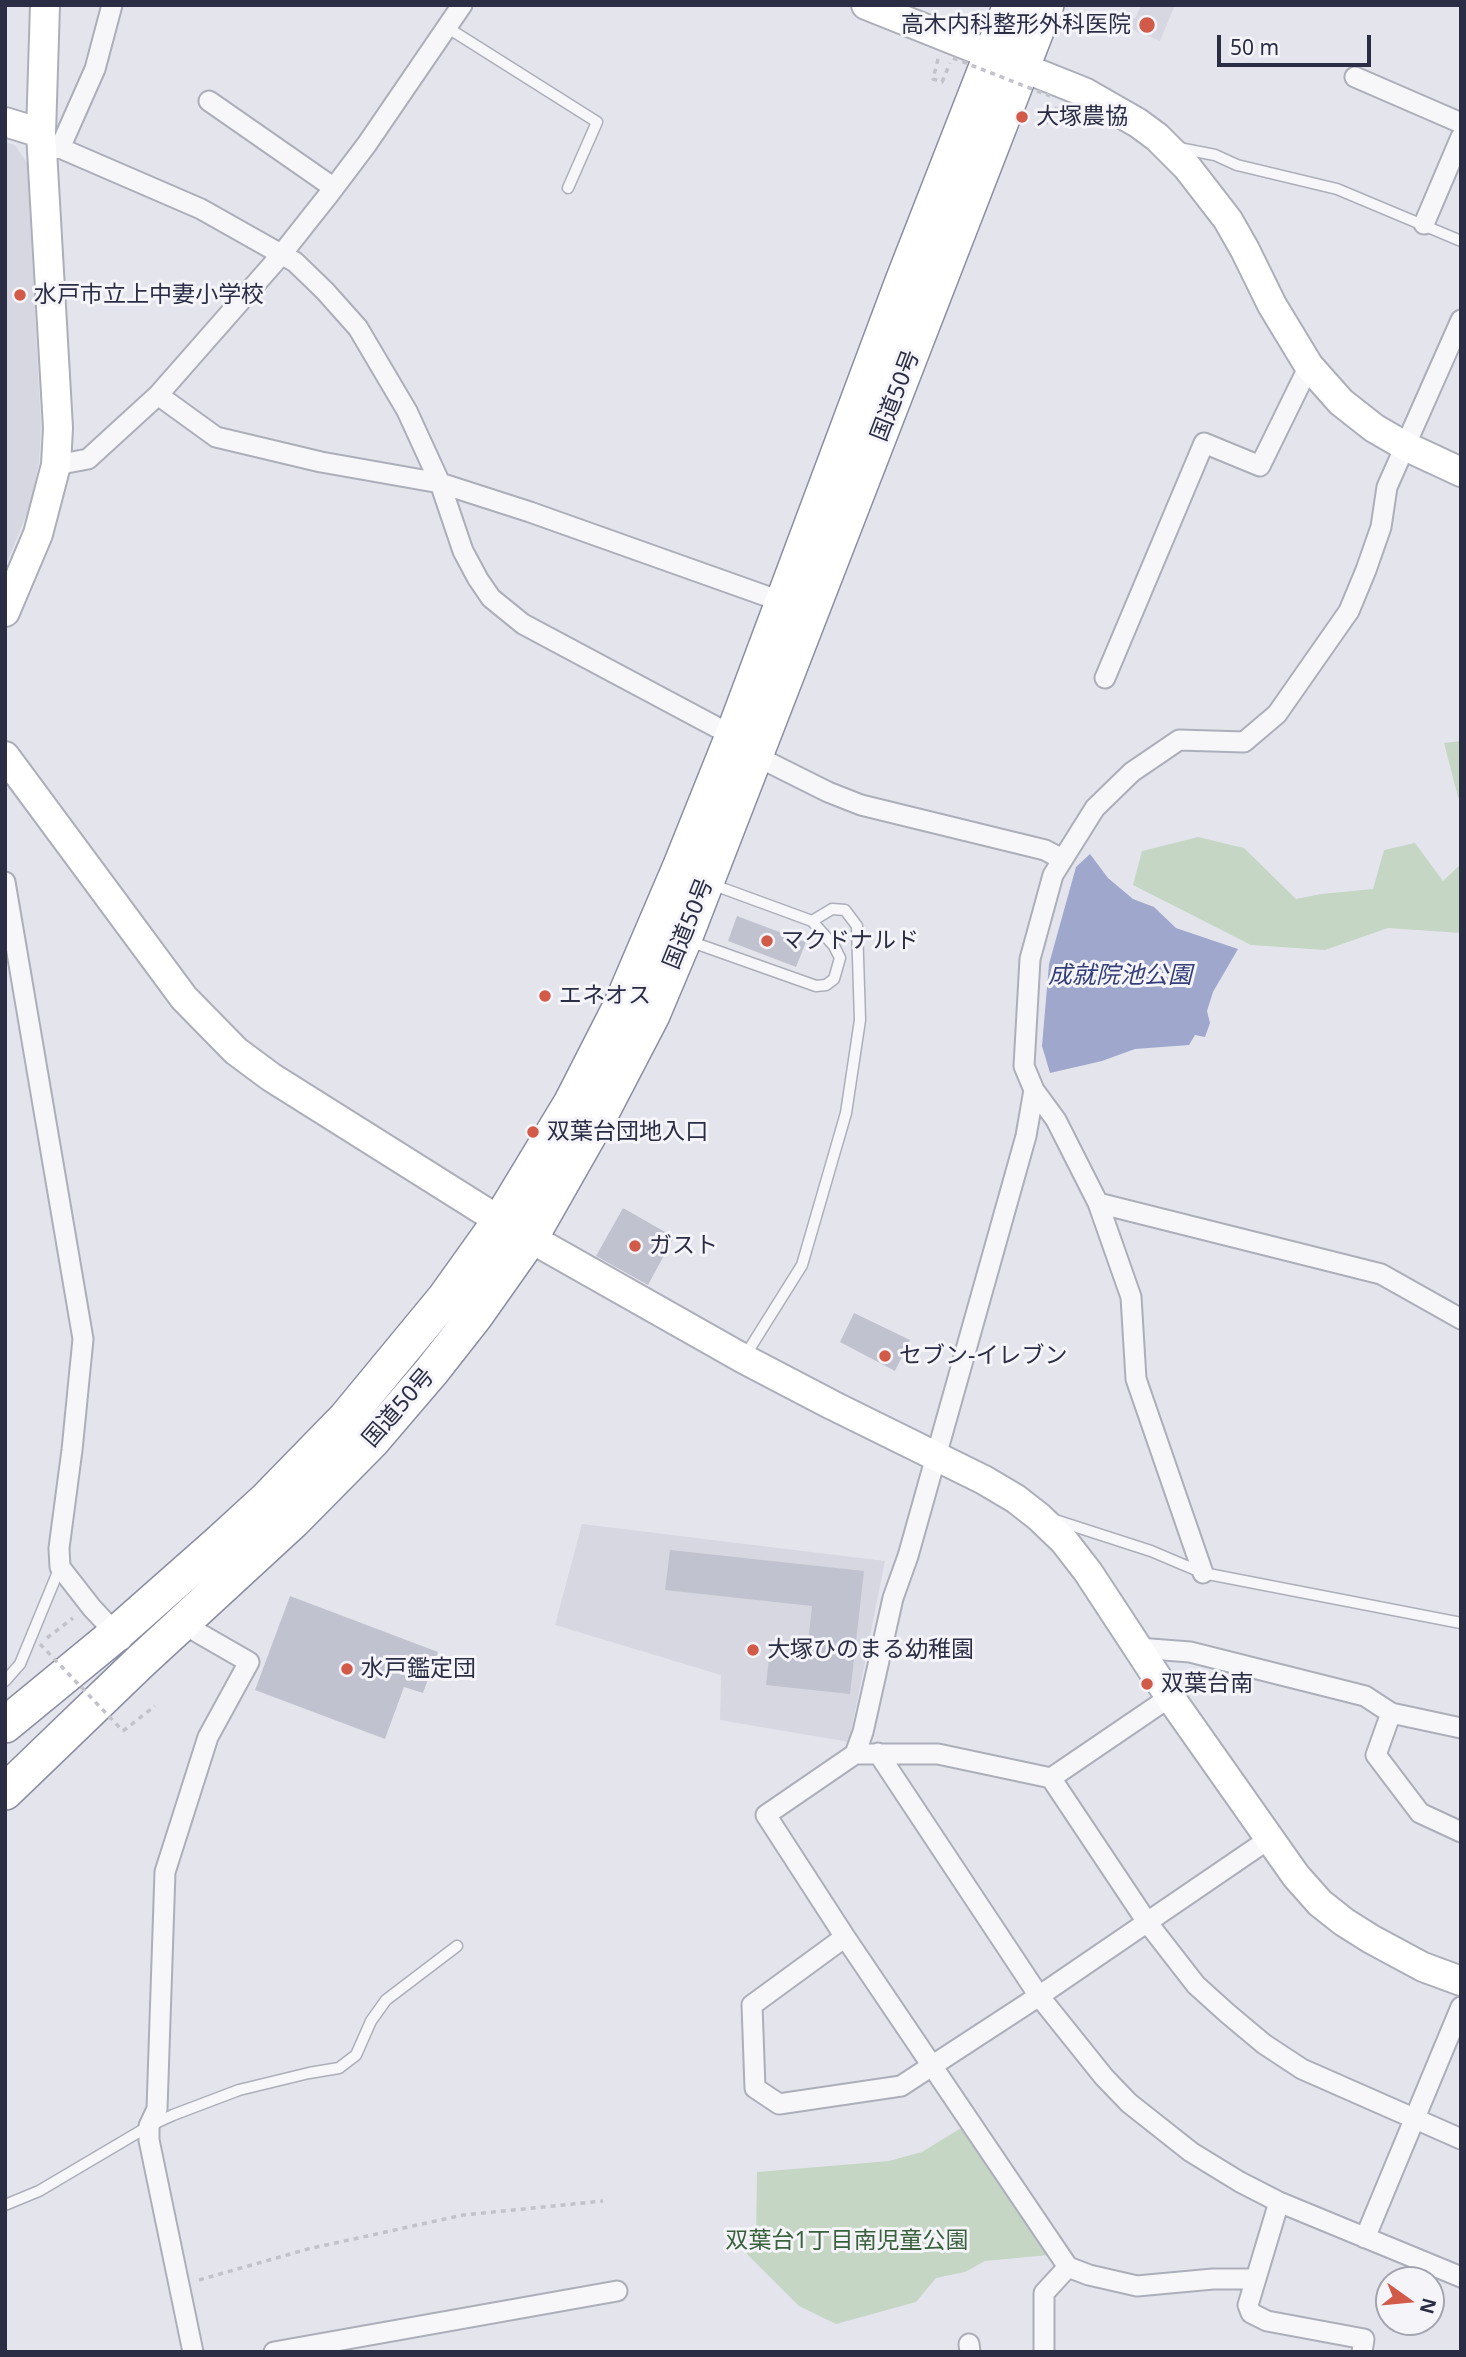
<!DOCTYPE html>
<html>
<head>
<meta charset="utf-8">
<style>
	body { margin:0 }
	#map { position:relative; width:1466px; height:2357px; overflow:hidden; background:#e4e5ec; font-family:"Noto Sans",sans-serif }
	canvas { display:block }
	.frame { position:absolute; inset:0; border:7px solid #2b2d45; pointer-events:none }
	.north { position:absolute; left:1375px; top:2266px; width:70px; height:70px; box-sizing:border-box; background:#f4f4f9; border:2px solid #a4a4b1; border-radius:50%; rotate:105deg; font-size:19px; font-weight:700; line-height:28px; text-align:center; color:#2b2d45 }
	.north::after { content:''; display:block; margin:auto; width:24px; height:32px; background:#d15a49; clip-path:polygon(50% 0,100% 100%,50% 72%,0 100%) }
	.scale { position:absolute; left:1217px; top:35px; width:154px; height:32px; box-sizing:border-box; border:4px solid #2b2d45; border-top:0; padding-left:9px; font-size:21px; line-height:24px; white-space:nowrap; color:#2b2d45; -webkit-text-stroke:5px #f4f4f9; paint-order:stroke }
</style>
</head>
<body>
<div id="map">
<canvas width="1466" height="2357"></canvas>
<div class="frame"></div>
<div class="north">N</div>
<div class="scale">50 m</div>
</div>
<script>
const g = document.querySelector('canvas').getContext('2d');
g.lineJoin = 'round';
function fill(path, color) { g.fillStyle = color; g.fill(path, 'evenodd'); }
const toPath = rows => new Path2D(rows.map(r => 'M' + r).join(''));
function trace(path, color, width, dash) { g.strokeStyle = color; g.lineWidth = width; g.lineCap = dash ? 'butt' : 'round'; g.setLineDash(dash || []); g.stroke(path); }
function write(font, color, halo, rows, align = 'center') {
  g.font = font + ' "Noto Sans","Noto Sans JP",sans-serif'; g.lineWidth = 6; g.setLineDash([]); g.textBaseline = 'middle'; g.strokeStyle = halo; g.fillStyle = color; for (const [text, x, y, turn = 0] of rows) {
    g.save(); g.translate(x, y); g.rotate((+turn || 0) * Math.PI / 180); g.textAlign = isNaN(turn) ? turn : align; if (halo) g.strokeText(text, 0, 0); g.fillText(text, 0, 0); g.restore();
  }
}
fill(toPath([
	[1141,5,1175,5,1160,41,1126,27,1130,17,1135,19],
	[5,142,15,145,27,163,41,427,39,463,30,506,5,567],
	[582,1524,885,1561,849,1742,720,1720,721,1675,555,1625]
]), '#d6d7e1');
fill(toPath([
	[1461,741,1461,800,1458,797,1444,743],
	[1198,837,1244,848,1296,899,1321,894,1373,889,1384,850,1415,843,1443,881,1461,864,1461,933,1388,928,1325,950,1251,945,1133,885,1142,851],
	[961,2128,1048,2255,985,2261,965,2272,936,2278,916,2302,836,2324,799,2306,743,2250,756,2244,757,2172,889,2161,922,2152]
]), '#c5d6c5');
fill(toPath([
	[1090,854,1108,878,1133,899,1154,907,1176,928,1238,949,1213,992,1207,1011,1210,1023,1205,1037,1195,1035,1189,1045,1135,1049,1102,1061,1050,1073,1042,1046,1049,964,1076,867]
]), '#9fa8cc');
fill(toPath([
	[737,916,806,942,796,967,728,941],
	[623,1208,674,1237,648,1285,596,1256],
	[854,1313,910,1340,895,1371,840,1342],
	[670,1550,864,1571,850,1694,766,1685,770,1649,807,1653,812,1606,665,1590],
	[290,1596,438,1652,423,1693,404,1687,385,1739,255,1690]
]), '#c1c2cf');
const lane = toPath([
	[448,28,597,122,568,188],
	[1179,148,1215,155,1237,165,1337,189,1461,241],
	[711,884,812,921,832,909,845,910,857,926,860,1020,846,1113,802,1265,745,1356],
	[689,941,816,986,826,985,834,979,840,958,834,946,812,921],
	[1052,1519,1151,1551,1203,1573,1461,1623],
	[5,1681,20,1664,60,1567],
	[5,2205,39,2191,149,2126,173,2115,239,2090,309,2073,339,2068,356,2055,371,2021,386,2000,457,1946]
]);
const street = toPath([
	[1355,77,1461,123],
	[209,101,334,188],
	[60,148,95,69,112,5],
	[42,150,60,148,201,209,295,262,325,291,358,328,407,411,440,483,463,551,478,579,491,598,523,624,733,736,756,756,828,792,861,805,1045,850,1062,859],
	[1424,224,1461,137],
	[158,395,216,437,321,462,440,483,530,512,783,602],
	[56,465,88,459,158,395,281,255,330,193,367,144,462,5],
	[1105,678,1204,443,1260,466,1309,366],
	[5,882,83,1339,72,1450,59,1548,60,1567,92,1608,122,1640],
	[1098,1203,1381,1274,1461,1319],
	[1203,1573,1136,1379,1131,1297,1098,1203,1056,1120,1034,1090,1024,1066,1030,959,1053,875,1095,808,1132,772,1179,740,1244,742,1277,714,1349,611,1366,570,1381,527,1387,487,1461,320],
	[183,1624,249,1662,208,1737,165,1872,157,2109,149,2126,149,2140,193,2352],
	[1138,1648,1190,1652,1365,1696,1391,1713,1461,1728],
	[1170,1697,1051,1778,938,1754,855,1754,766,1815,845,1937,1068,2267,1089,2275,1137,2286,1213,2279,1255,2279],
	[1391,1713,1376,1755,1420,1813,1461,1832],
	[878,1753,1039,1996,1104,2077,1129,2103,1191,2152,1240,2182,1279,2202,1461,2277],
	[855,1754,863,1732,893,1598,908,1556,1026,1136,1034,1090],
	[1051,1778,1147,1922,1196,1985,1227,2013,1264,2044,1302,2069,1461,2139],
	[845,1937,752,2005,755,2088,779,2104,901,2086,1039,1996,1269,1839],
	[1279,2202,1248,2305,1251,2313,1267,2321,1364,2339,1362,2352],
	[1365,2238,1461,2007],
	[969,2344,970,2352],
	[274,2352,617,2291],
	[1044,2352,1044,2293,1068,2267]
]);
const secondary = toPath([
	[866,5,1084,92,1138,123,1157,137,1187,167,1228,220,1245,250,1272,305,1309,366,1341,402,1374,428,1405,446,1461,472],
	[5,122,41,133],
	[5,612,38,534,56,465,58,428,41,133,45,5],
	[5,756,184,998,236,1051,271,1077,500,1221,744,1359,832,1405,984,1480,1016,1499,1039,1517,1064,1541,1088,1572,1170,1697,1296,1876,1320,1903,1344,1922,1371,1939,1423,1967,1461,1981]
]);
const highway = toPath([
	[5,1725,117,1633,219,1543,266,1500,346,1418,445,1298,500,1221,572,1102,621,1006,680,868,733,736,902,284,1011,5],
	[5,1792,140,1662,293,1521,372,1441,431,1372,475,1316,530,1238,601,1113,652,1015,684,939,1046,5]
]);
trace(lane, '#acaeba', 13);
trace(street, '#acaeba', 23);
trace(secondary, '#acaeba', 32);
trace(highway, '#8b8da3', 38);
trace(toPath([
	[938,59,933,79,942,82,950,63],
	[1048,104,1042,122,1050,123,1057,107],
	[47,1638,73,1618],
	[123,1731,155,1706],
	[199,2280,308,2249,463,2215,603,2201]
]), '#c2c2cb', 3.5, [5, 5]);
trace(lane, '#f7f7fa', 10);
trace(street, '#f7f7fa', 19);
trace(secondary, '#fff', 28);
trace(highway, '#fff', 35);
trace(toPath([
	[953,58,1050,96],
	[40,1644,123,1731]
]), '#c2c2cb', 3.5, [5, 5]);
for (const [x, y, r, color] of [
	[1147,25,9,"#d15a49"],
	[1022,117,7,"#d15a49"],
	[20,295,7,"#d15a49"],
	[767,941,7,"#d15a49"],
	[545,996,7,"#d15a49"],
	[533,1132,7,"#d15a49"],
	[635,1246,7,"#d15a49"],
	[885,1356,7,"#d15a49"],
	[753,1650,7,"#d15a49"],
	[347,1669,7,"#d15a49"],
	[1147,1684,7,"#d15a49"]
]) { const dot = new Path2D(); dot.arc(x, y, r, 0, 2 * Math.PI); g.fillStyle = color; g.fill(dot); trace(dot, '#f4f4f9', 2.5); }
write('23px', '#2b2d45', '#f4f4f9', [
	["高木内科整形外科医院",1131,25,"right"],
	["大塚農協",1036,117],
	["水戸市立上中妻小学校",34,295],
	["マクドナルド",781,941],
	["エネオス",559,996],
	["双葉台団地入口",547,1132],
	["ガスト",649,1246],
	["セブン-イレブン",899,1356],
	["大塚ひのまる幼稚園",767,1650],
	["水戸鑑定団",361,1669],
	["双葉台南",1161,1684]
], 'left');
write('23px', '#2b2d45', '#f4f4f9', [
	["国道50号",896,396,-69],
	["国道50号",689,924,-68],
	["国道50号",399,1408,-49]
]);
write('23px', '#38613c', '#f4f4f9', [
	["双葉台1丁目南児童公園",847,2241]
]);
write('italic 24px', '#343f79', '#f4f4f9', [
	["成就院池公園",1120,976]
]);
</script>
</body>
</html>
